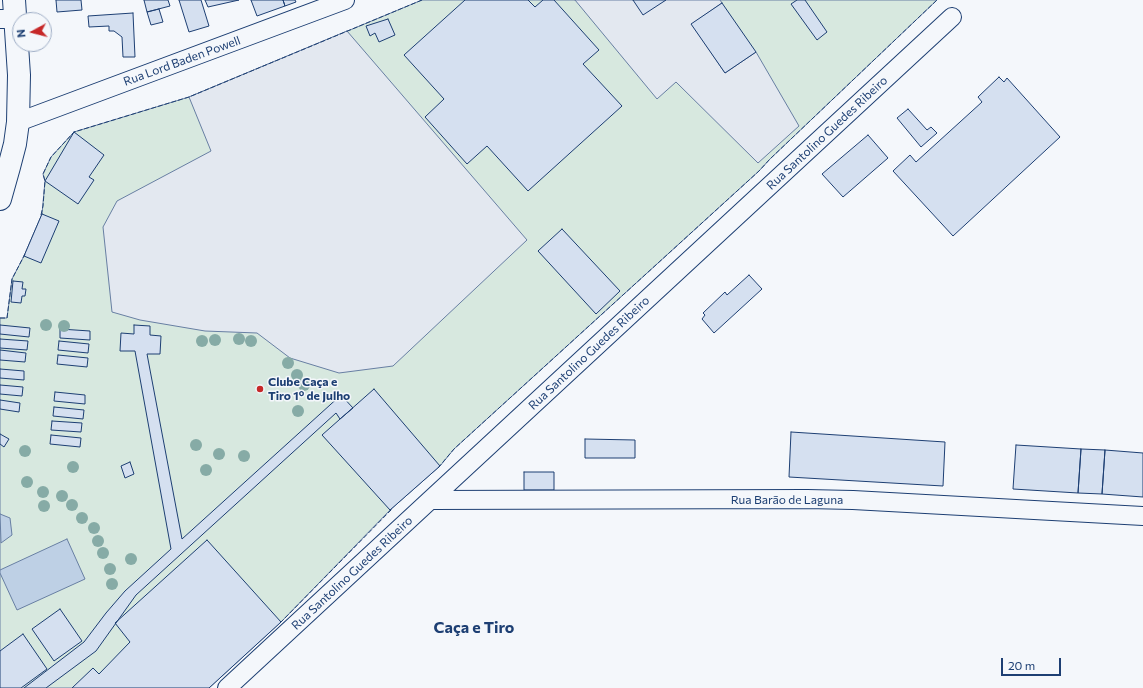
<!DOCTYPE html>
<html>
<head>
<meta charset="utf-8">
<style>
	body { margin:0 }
	#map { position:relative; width:1143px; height:688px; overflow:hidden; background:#f4f7fb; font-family:Commissioner,sans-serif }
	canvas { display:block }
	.north { position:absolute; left:12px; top:12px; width:40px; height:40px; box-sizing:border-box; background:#f4f7fb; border:1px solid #9eadc5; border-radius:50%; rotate:263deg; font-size:11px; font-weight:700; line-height:16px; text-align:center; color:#1d3f73 }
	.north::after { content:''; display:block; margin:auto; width:14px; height:18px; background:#c62828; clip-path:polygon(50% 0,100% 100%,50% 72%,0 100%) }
	.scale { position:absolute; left:1001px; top:658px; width:60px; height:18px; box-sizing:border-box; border:2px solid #1d3f73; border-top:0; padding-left:5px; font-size:12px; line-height:14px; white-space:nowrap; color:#1d3f73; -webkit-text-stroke:3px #f4f7fb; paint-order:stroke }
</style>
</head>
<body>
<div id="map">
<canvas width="1143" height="688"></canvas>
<div class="north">N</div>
<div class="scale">20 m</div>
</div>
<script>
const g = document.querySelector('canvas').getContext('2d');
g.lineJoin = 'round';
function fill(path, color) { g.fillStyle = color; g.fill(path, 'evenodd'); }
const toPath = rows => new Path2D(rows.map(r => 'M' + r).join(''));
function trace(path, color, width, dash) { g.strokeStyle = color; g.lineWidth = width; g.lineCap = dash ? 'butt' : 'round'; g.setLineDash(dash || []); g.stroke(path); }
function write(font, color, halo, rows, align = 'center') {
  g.font = font + ' Commissioner,sans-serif'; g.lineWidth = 3; g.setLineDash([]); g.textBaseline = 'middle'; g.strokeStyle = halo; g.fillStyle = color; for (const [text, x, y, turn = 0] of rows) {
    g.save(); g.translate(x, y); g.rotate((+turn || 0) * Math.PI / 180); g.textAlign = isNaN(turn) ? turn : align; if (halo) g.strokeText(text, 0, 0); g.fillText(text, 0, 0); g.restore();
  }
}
const green = toPath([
	[422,0,937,0,770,159,759,171,454,449,440,466,390,510,281,622,209,688,0,688,0,318,7,318,12,279,24,256,42,214,45,181,43,174,51,157,74,132,189,97,422,0]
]);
fill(green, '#d7e8df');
trace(green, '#687fa3', 1);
const parking = toPath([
	[575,0,720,0,722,3,692,24,725,73,756,52,799,126,758,163,676,82,657,99,575,0],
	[347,31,527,240,393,366,339,373,290,358,257,333,205,331,140,320,112,312,103,227,117,201,211,151,189,97,347,31]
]);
fill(parking, '#e3e8f0');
trace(parking, '#687fa3', 1);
const water = toPath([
	[0,514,10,518,12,535,1,543,0,514],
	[67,539,85,579,17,610,0,573,0,570,67,539]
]);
fill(water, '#bed0e5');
trace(water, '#687fa3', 1);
const building = toPath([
	[56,0,81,0,82,10,57,12,56,0],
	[144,0,168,0,170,6,147,12,144,0],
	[179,0,201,0,209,26,189,32,179,0],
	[205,0,239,0,208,7,205,0],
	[251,0,283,0,285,6,257,16,251,0],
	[283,0,295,0,296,2,285,6,283,0],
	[465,0,528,0,535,7,543,0,554,0,599,50,583,64,622,106,528,191,487,146,467,164,425,117,444,99,404,55,465,0],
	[633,0,666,0,643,15,633,0],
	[797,0,805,0,827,32,817,40,791,4,797,0],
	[722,3,756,52,725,73,691,24,722,3],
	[159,9,163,22,151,25,147,12,159,9],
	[133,13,135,57,123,57,122,37,114,31,109,31,109,26,89,27,88,16,133,13],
	[388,19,395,35,379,42,375,33,370,36,366,26,388,19],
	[999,77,1004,82,1007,78,1060,137,953,236,893,171,910,155,916,162,982,102,978,97,999,77],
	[908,109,927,130,931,127,937,133,921,147,897,118,908,109],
	[74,132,104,155,89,177,94,180,78,204,45,181,74,132],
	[868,135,888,158,843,197,822,174,868,135],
	[42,214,59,221,41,263,24,256,42,214],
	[562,229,620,291,596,314,538,251,562,229],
	[749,275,762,289,714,333,702,319,705,315,703,313,725,292,727,295,749,275],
	[13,281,23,282,22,289,26,289,25,296,22,296,21,303,11,302,13,281],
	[0,325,30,328,29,337,0,334,0,325],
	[134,325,150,326,150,335,161,336,160,354,147,354,182,539,341,395,353,408,340,419,336,413,136,595,96,651,46,688,24,688,84,642,106,613,125,591,171,549,135,351,120,351,121,333,134,334,134,325],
	[60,329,90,331,90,340,60,338,60,329],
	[0,339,28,341,27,350,0,348,0,339],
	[59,341,89,344,88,353,58,350,59,341],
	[0,350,26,353,25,362,0,360,0,350],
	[58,355,88,358,87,367,57,364,58,355],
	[0,369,24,371,24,380,0,378,0,369],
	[0,385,23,387,22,396,0,394,0,385],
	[374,389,440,466,390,510,322,435,374,389],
	[55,392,85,395,85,404,54,401,55,392],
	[0,400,20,403,19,412,0,409,0,400],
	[54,407,84,410,83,419,53,416,54,407],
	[52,421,82,423,81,432,51,430,52,421],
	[791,432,945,442,943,486,789,477,791,432],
	[0,434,9,439,4,447,0,444,0,434],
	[51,435,81,438,80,447,50,444,51,435],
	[585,439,635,440,635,458,585,458,585,439],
	[1016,445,1081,449,1078,493,1013,489,1016,445],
	[1081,449,1105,450,1102,494,1078,493,1081,449],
	[1105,450,1143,453,1143,497,1102,494,1105,450],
	[130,462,134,474,125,478,121,466,130,462],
	[524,472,554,472,554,490,524,490,524,472],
	[207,540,281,622,209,688,72,688,93,668,99,674,130,642,115,623,207,540],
	[60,609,82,641,54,661,32,629,60,609],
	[23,634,47,669,21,688,0,688,0,651,23,634]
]);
fill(building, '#d5e0f0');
trace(building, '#1d3f73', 1);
const street = toPath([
	[0,19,15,19],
	[18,122,345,0],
	[430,500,807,499,853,500,1143,516],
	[227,688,952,17]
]);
const secondary = toPath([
	[0,199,9,167,15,144,18,122,19,75,14,0]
]);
trace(street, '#1d3f73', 20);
trace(secondary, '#1d3f73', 24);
trace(street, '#f4f7fb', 18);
trace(secondary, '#f4f7fb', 22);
trace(toPath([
	[41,215,43,206,45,181,43,174,51,157,74,132,189,97,422,0],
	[0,318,7,318,12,279,25,254],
	[438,468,454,449,759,171,770,159,937,0],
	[280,623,392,509]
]), '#1d3f73', 1, [5, 2]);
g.fillStyle = '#86aba6';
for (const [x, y] of [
	[46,325],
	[64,326],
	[239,339],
	[215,340],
	[202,341],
	[251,341],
	[288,363],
	[297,375],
	[304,385],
	[298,411],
	[196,445],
	[25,451],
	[219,454],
	[244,456],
	[73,467],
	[206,470],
	[27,482],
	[43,492],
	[62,496],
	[72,505],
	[44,506],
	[82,518],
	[94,528],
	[98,541],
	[103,553],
	[131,559],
	[110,569],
	[112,584]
]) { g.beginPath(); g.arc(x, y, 6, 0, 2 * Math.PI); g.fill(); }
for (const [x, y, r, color] of [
	[260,389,4,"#c62828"]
]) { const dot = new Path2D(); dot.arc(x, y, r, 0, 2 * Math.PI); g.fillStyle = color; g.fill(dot); trace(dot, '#f4f7fb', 1.5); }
write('12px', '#1d3f73', '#f4f7fb', [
	["Rua Lord Baden Powell",182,61,-20],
	["Rua Santolino Guedes Ribeiro",827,133,-43],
	["Rua Santolino Guedes Ribeiro",589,353,-43],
	["Rua Barão de Laguna",787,500],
	["Rua Santolino Guedes Ribeiro",352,573,-43]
]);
write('bold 12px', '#1d3f73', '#f4f7fb', [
	["Clube Caça e",268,382],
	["Tiro 1º de Julho",268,396]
], 'left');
write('bold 16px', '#1d3f73', '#f4f7fb', [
	["Caça e Tiro",474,628]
]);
</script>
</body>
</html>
